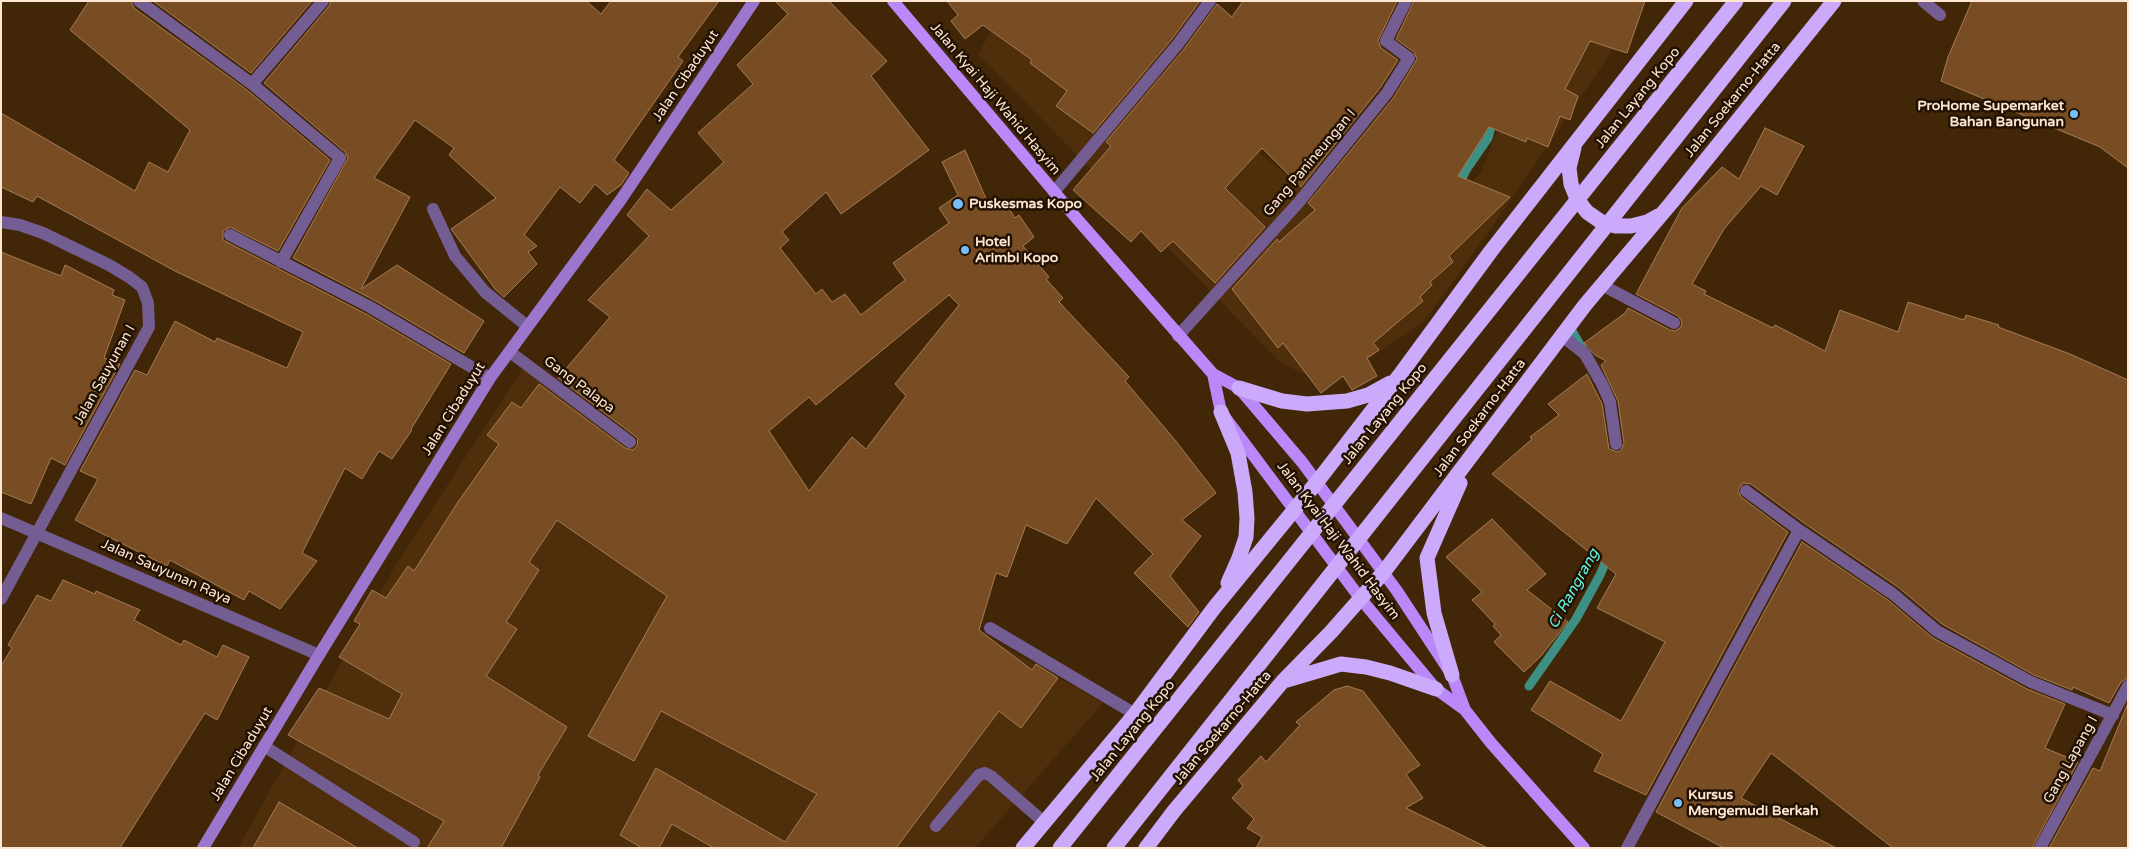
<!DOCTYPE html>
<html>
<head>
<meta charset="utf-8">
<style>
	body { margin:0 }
	#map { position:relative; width:2129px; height:849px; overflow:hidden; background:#422608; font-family:"Varela Round",sans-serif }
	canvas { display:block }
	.frame { position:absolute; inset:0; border:2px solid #fee7d2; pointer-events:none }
</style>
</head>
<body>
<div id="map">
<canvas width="2129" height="849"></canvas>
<div class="frame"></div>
</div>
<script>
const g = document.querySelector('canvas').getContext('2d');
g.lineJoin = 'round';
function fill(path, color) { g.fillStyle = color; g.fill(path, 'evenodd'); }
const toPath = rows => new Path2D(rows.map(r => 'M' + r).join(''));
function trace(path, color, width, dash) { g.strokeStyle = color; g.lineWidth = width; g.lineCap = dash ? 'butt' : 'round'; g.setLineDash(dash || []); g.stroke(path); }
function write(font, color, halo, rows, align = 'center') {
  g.font = font + ' "Varela Round",sans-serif'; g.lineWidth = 5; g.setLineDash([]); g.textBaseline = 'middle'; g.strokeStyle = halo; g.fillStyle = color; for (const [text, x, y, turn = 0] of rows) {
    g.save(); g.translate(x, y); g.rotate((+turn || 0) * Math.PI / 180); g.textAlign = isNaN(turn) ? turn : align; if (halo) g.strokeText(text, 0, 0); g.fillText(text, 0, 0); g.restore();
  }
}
fill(toPath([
	[1008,1,1100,25,1163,79,1396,259,1481,173,1546,1,1646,1,1504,210,1424,322,1356,367,1321,381,1282,364,978,54],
	[523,368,822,578,868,848,238,848,394,568],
	[950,617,1103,703,975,848,880,848]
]), '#4f2e0b');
trace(toPath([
	[1457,188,1466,170,1488,138,1494,116],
	[1571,329,1583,350],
	[1529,686,1576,619,1600,575,1609,554]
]), '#3e8f84', 9);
const building = toPath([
	[89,1,131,1,134,8,247,90,330,160,278,251,230,227,223,231,223,240,366,314,451,364,411,429,412,430,392,459,379,451,362,479,345,468,302,553,317,561,280,609,249,591,244,600,170,560,167,566,75,520,98,479,80,471,135,370,147,375,175,321,215,342,217,338,287,368,303,332,175,271,37,196,33,202,1,187,1,113,135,191,149,162,168,172,190,130,70,30,89,1],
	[153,1,312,1,251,73,153,1],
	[331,1,586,1,601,14,611,1,719,1,678,57,683,61,614,160,629,173,621,185,607,195,595,184,580,203,560,187,524,235,537,246,528,252,537,264,504,297,495,289,451,229,496,198,449,155,454,148,415,120,374,178,410,197,361,289,397,265,484,321,464,353,374,300,293,258,348,158,345,152,264,83,329,6,331,1],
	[775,1,829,1,887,61,871,76,929,150,841,214,826,192,782,232,789,240,780,248,816,294,822,289,832,302,845,294,861,315,905,280,893,263,949,223,939,208,958,195,942,162,965,150,990,208,996,204,998,207,1005,202,1015,218,1019,215,1034,237,1023,246,1049,277,1046,279,1063,298,1059,302,1129,377,1125,381,1175,440,1216,493,1182,520,1201,536,1170,576,1199,612,1188,627,1134,573,1153,554,1096,498,1067,544,1026,525,1007,577,996,573,979,630,1032,670,1036,664,1058,678,1021,728,999,711,896,848,714,848,672,824,659,848,642,848,620,835,656,768,785,842,817,794,661,711,634,761,588,736,667,596,557,520,529,562,539,570,506,622,517,629,486,676,567,727,538,775,540,777,501,848,427,848,444,821,288,735,319,688,389,719,402,694,339,657,360,624,354,621,372,590,386,598,408,566,414,571,458,502,499,444,487,435,512,402,521,408,539,384,625,448,633,450,637,446,638,439,635,436,558,378,610,317,588,300,649,236,627,215,647,189,671,210,724,162,698,133,753,84,737,65,788,14,775,1],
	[949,295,959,305,895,384,906,396,866,449,852,437,809,491,769,431,809,397,816,405,949,295],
	[947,1,1200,1,1172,39,1093,133,1056,106,1067,91,1030,63,1032,60,983,25,965,39,951,21,958,15,947,1],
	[1243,1,1397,1,1378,41,1381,48,1398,60,1380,88,1301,187,1262,148,1225,188,1265,227,1215,283,1173,241,1161,252,1141,231,1131,242,1073,190,1111,146,1106,142,1184,49,1217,4,1232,17,1243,1],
	[1414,1,1645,1,1627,53,1590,41,1565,89,1578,96,1570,120,1560,116,1548,147,1527,138,1526,142,1489,127,1458,176,1510,197,1449,256,1453,262,1430,282,1432,285,1420,297,1423,301,1373,343,1379,350,1367,358,1377,376,1352,390,1343,376,1321,393,1283,343,1278,348,1232,289,1277,239,1279,242,1315,210,1308,203,1394,97,1417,59,1414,52,1396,39,1414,1],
	[1972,1,2128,1,2128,168,2100,147,1941,81,1948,57,1972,1],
	[1765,128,1804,146,1777,195,1761,186,1724,229,1692,284,1706,291,1704,294,1773,328,1775,325,1825,351,1840,310,1898,332,1908,302,1964,320,1966,315,1999,325,1998,327,2070,354,2128,380,2128,678,2121,682,2109,703,2073,687,2072,690,2034,675,1942,624,1898,587,1804,523,1751,484,1743,483,1738,490,1741,497,1788,532,1646,795,1594,771,1603,754,1531,710,1550,681,1621,721,1665,642,1597,608,1616,574,1492,474,1532,439,1530,437,1559,415,1548,404,1587,374,1602,404,1609,449,1617,452,1621,450,1624,443,1618,401,1601,365,1606,361,1595,355,1584,343,1625,313,1628,308,1670,330,1675,331,1681,327,1682,322,1678,316,1636,294,1682,208,1722,167,1739,179,1765,128],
	[1,252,61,276,65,265,114,290,112,295,125,300,104,358,120,364,65,465,51,458,31,504,1,492,1,252],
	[1492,519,1546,574,1527,590,1568,622,1541,656,1524,672,1494,642,1501,635,1493,626,1495,624,1472,600,1482,592,1446,557,1492,519],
	[1802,542,1888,600,1933,638,2027,689,2065,704,2045,748,2078,762,2032,848,1893,848,1771,753,1741,798,1836,848,1724,848,1656,812,1802,542],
	[63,580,95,594,96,591,140,610,134,620,181,645,184,640,217,657,223,645,249,657,217,720,205,713,120,848,1,848,1,666,12,648,8,645,37,595,51,601,63,580],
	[1347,686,1363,691,1420,765,1406,774,1423,798,1406,808,1488,848,1256,848,1262,837,1247,828,1254,819,1232,798,1243,786,1238,780,1261,756,1266,762,1300,725,1296,722,1334,690,1347,686],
	[2128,703,2128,848,2049,848,2093,768,2100,771,2128,703],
	[279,802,358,848,253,848,279,802]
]);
fill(building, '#784d23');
trace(building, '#a67c55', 1);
trace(toPath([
	[1923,1,1940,15],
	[1562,336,1585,354,1602,384,1610,402,1616,444],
	[264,746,414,842],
	[936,826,979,775,985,773,991,776,1045,823]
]), '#745d93', 12);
trace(toPath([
	[139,1,252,84,340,158,281,262],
	[252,84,323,1],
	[1054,192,1178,44,1210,1],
	[433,209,455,256,485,292,527,326],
	[1,222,20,225,43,233,109,265,129,277,142,287,148,303,149,327,1,599],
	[230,235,370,307,490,378],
	[1602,285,1674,323],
	[1178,336,1299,202,1387,93,1409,58,1386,41,1406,1],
	[510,352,630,442],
	[1746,491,1799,530],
	[1,518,319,655],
	[990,628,1135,714],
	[1627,848,1799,530,1893,594,1937,631,2031,682,2113,715],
	[2040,848,2128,686]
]), '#745d93', 12);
trace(toPath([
	[203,848,319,655,490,378,620,201,754,1]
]), '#9c76cd', 12);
trace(toPath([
	[893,1,1078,220,1213,374,1239,388,1302,462,1397,591,1452,675,1465,710],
	[1213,374,1221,412,1360,598,1436,689,1465,710,1491,743,1584,848]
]), '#bb88fa', 12);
trace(toPath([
	[1574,148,1569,168,1571,184,1577,199,1587,212,1600,221,1615,226,1631,226,1647,222,1658,216],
	[1239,388,1282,401,1307,404,1347,401,1368,395,1390,383],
	[1221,412,1238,453,1245,492,1247,518,1246,537,1239,558,1228,583],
	[1452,675,1434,613,1427,558,1460,483],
	[1287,680,1341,664,1366,667,1390,673,1436,689],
	[1023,848,1135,714,1214,608,1317,482,1402,372,1491,251,1686,1],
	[1146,848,1174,811,1283,681,1331,632,1383,573,1585,305,1672,202,1834,1]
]), '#ccaafb', 15);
trace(toPath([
	[1060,848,1736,1],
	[1114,848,1784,1]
]), '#ccaafb', 15);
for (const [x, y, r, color] of [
	[2074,114,5,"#77bff7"],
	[958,204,6,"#77bff7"],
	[965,250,5,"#77bff7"],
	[1678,803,5,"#77bff7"]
]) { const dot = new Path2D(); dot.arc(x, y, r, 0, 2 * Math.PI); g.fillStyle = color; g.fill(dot); trace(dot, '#211103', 2); }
write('14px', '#fee7d2', '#211103', [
	["Jalan Cibaduyut",686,76,-56],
	["Jalan Layang Kopo",1638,98,-51],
	["Jalan Kyai Haji Wahid Hasyim",995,99,50],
	["Jalan Soekarno-Hatta",1733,100,-51],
	["Gang Panineungan I",1310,163,-50],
	["Jalan Sauyunan I",105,375,-61],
	["Gang Palapa",579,385,37],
	["Jalan Cibaduyut",454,409,-58],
	["Jalan Layang Kopo",1385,414,-51],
	["Jalan Soekarno-Hatta",1480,418,-53],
	["Jalan Kyai Haji Wahid Hasyim",1338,541,53],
	["Jalan Sauyunan Raya",166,572,24],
	["Jalan Soekarno-Hatta",1223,728,-50],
	["Jalan Layang Kopo",1133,731,-51],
	["Jalan Cibaduyut",242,754,-59],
	["Gang Lapang I",2071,760,-61]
]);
write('bold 14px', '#fee7d2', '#211103', [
	["ProHome Supemarket",2064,106,"right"],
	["Bahan Bangunan",2064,122,"right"],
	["Puskesmas Kopo",969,204],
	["Hotel",975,242],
	["Arimbi Kopo",975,258],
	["Kursus",1688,795],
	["Mengemudi Berkah",1688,811]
], 'left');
write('italic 15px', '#5ff9e5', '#211103', [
	["Ci Rangrang",1574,589,-61]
]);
</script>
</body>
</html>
